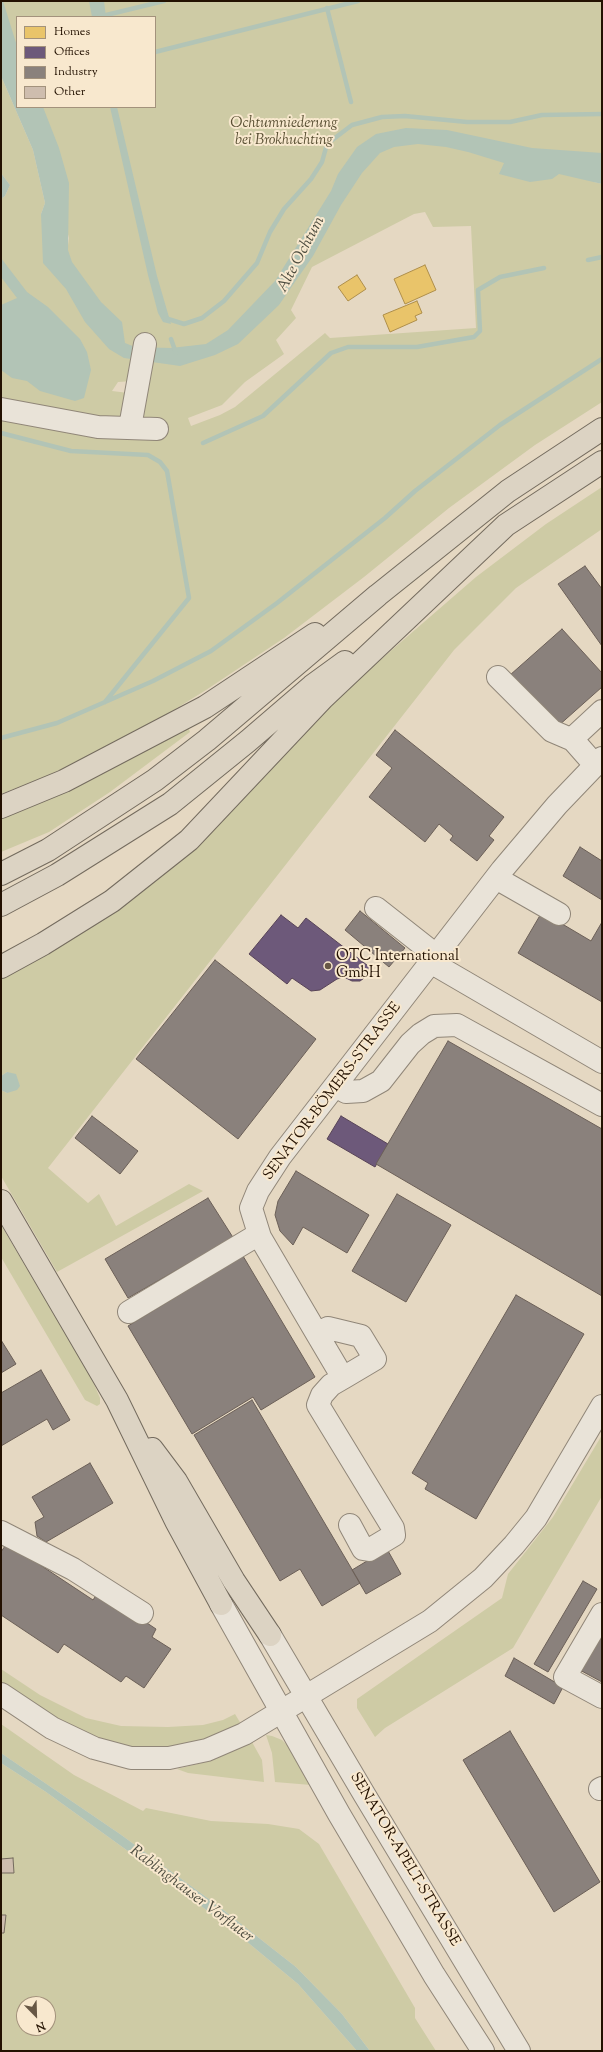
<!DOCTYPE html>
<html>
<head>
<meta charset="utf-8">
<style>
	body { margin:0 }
	#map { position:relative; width:603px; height:2052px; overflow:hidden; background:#e5d8c2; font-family:"Sorts Mill Goudy",serif }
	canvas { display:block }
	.frame { position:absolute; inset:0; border:2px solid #231101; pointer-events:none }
	.legend { position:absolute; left:16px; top:16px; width:140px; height:92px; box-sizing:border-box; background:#f8e8ce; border:1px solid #a3927c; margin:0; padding:5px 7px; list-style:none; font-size:12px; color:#231101 }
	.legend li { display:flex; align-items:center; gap:8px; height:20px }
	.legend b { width:20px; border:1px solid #a3927c }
	.north { position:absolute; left:16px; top:1996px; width:40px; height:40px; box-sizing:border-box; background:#f8e8ce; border:1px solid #a3927c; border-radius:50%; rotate:157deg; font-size:11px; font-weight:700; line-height:16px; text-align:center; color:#231101 }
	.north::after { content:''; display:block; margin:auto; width:14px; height:18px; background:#675745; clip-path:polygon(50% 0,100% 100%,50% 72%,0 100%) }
</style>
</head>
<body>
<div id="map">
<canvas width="603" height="2052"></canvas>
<div class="frame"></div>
<ul class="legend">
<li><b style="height:11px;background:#e9c46a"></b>Homes</li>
<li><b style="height:11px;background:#6d597a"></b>Offices</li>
<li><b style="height:11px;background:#8a817c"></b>Industry</li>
<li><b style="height:11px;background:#cebdae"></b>Other</li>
</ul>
<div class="north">N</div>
</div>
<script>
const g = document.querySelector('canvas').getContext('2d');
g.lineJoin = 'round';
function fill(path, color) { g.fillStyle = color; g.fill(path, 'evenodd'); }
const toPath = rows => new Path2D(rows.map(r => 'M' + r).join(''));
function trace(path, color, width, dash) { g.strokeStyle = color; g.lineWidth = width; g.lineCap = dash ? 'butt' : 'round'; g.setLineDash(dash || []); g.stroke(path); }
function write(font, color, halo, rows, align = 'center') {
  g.font = font + ' "Sorts Mill Goudy",serif'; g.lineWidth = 4; g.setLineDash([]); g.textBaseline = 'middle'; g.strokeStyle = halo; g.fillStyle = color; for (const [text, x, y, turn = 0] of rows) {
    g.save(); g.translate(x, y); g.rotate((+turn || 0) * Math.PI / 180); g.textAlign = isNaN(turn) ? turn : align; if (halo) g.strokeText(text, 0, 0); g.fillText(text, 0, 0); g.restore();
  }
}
fill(toPath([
	[1,1,602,1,602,180,594,182,602,184,602,402,535,445,449,508,364,577,284,638,206,690,169,713,106,747,49,775,1,794,1,199,5,196,10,185,1,173,1,76,33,150,45,203,41,214,68,245,69,238,36,107,155,107,155,17,17,17,17,55],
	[425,212,433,227,471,226,476,328,330,338,325,333,235,407,220,415,191,426,188,418,222,405,245,382,284,354,276,340,296,318,291,310,312,267,414,214],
	[134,381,145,395,112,391,118,382],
	[602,487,602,529,516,588,454,650,48,1168,88,1203,99,1194,116,1226,189,1184,203,1191,57,1272,1,1176,1,1090,7,1093,7,1072,1,1076,1,978,35,960,171,867,231,812,286,751,356,681,476,577,546,524],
	[188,727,190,732,110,792,49,832,1,852,1,818,27,809,101,775],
	[1,1225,91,1377,100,1398,100,1404,97,1406,85,1400,1,1257],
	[602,1435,602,1496,513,1648,385,1728,375,1737,357,1708,357,1699,502,1598,508,1574,553,1517],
	[1,1669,40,1695,86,1718,121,1726,168,1727,203,1725,223,1720,235,1714,241,1724,195,1745,139,1750,83,1734,1,1685],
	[1,1724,74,1775,143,1811,146,1808,211,1821,268,1824,299,1829,319,1844,415,2008,415,2018,436,2051,370,2051,342,2014,296,1967,217,1905,120,1834,1,1753],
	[266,1735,272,1736,282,1740,290,1748,311,1785,275,1782,272,1753],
	[252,1742,262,1760,264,1782,188,1773,177,1769,210,1761],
	[1,1763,46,1792,157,1872,240,1936,298,1984,357,2051,1,2051],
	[24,2004,48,2004,48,2028,24,2028]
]), '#cecba5');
fill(toPath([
	[1,1,3,1,17,46,17,107,43,107,59,148,69,183,68,250,72,262,101,302,122,322,125,343,135,347,171,348,206,344,228,330,275,281,331,191,338,174,357,147,376,134,406,128,447,130,532,148,602,153,602,184,559,174,552,179,530,182,499,174,504,163,468,152,446,147,418,144,394,147,380,153,362,173,341,205,313,256,279,305,238,344,215,355,180,366,124,358,109,349,85,322,66,289,43,263,41,214,45,203,33,150,1,76],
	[89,1,104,1,106,17,92,17],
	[110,107,117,107,157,276,171,324,163,322,158,313,148,275],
	[1,173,10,185,5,196,1,199],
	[1,258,27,292,48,307,80,339,87,352,91,370,84,398,75,401,40,391,27,381,12,378,1,370,1,305,17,298,1,277],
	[7,1072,16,1074,20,1086,17,1090,7,1093,1,1090,1,1076],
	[1,1753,120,1834,217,1905,296,1967,342,2014,370,2051,357,2051,298,1984,240,1936,157,1872,46,1792,1,1763]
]), '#b2c4b6');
const homes = toPath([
	[425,265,436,290,405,304,394,279,425,265],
	[357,275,366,289,348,301,338,287,357,275],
	[417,301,422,313,415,316,417,320,390,332,383,315,417,301]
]);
fill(homes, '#e9c46a');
trace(homes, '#ae8e4a', 1);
const offices = toPath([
	[281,915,298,928,306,918,372,969,367,976,360,981,352,981,344,977,337,979,320,990,311,991,292,978,287,984,249,954,281,915],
	[341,1116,388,1144,375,1167,327,1139,341,1116]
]);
fill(offices, '#6d597a');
trace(offices, '#574356', 1);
const industry = toPath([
	[585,566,602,589,602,646,558,584,585,566],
	[562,629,602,673,602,687,557,727,510,675,562,629],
	[395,730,504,817,489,836,494,840,477,861,450,840,453,836,439,824,425,842,369,797,392,768,376,755,395,730],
	[580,847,602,861,602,900,563,876,580,847],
	[360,911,405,948,389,967,345,930,360,911],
	[542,912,591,941,602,922,602,1002,518,953,542,912],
	[215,960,316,1039,238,1139,136,1059,215,960],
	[448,1041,602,1129,602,1296,376,1164,448,1041],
	[92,1116,138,1151,120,1174,75,1138,92,1116],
	[296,1171,369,1215,347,1253,303,1227,293,1245,280,1231,275,1215,278,1201,296,1171],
	[397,1194,451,1225,406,1302,352,1271,397,1194],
	[208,1198,234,1239,191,1265,189,1263,128,1298,105,1259,208,1198],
	[243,1256,315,1377,261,1410,253,1397,192,1434,128,1326,243,1256],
	[516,1295,584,1334,476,1519,425,1489,428,1483,412,1473,516,1295],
	[1,1340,16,1364,1,1373,1,1340],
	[41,1370,70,1420,53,1430,47,1419,1,1446,1,1393,41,1370],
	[252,1400,360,1583,322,1606,300,1569,280,1581,194,1435,252,1400],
	[90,1463,113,1503,46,1542,37,1536,35,1522,44,1517,32,1497,90,1463],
	[7,1543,93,1600,99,1591,156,1629,152,1637,171,1649,144,1688,126,1676,121,1682,64,1644,58,1653,1,1615,1,1552,7,1543],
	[387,1549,401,1574,366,1594,352,1570,387,1549],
	[583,1581,597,1589,548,1672,534,1664,583,1581],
	[602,1627,602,1682,578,1669,602,1627],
	[514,1658,563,1687,554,1704,505,1676,514,1658],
	[510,1731,600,1882,554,1912,463,1760,510,1731]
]);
fill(industry, '#8a817c');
trace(industry, '#6b5f57', 1);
trace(toPath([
	[327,8,351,102],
	[98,17,164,1],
	[155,52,358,1],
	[588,260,602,257],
	[165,318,184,324,202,318,224,301,257,263,270,232,284,209,311,179,322,162,327,144,352,125,382,117,405,116,467,122,510,122,542,115,602,114],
	[171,339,176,353],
	[1,433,71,451,148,455,160,462,167,471,189,598,105,702],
	[203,443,263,416,331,353,348,347,417,347,474,337,480,331,478,290,500,277,544,268],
	[1,738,57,723,153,681,211,651,277,603,385,518,415,491,500,425,602,359]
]), '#b2c4b6', 4.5);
const building = toPath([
	[13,1858,14,1873,1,1873,1,1859,13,1858],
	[1,1915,6,1915,4,1933,1,1933,1,1915]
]);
fill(building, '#cebdae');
trace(building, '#746b5e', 1);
const minor = toPath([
	[1,409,98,427,157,429],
	[130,427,145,344],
	[498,677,552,731,573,740],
	[595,765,573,740,574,737,602,711],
	[496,878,559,914],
	[376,908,437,956],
	[432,963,602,1062],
	[336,1086,346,1092,363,1091,381,1081,410,1044,421,1034,434,1026,457,1025,602,1105],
	[129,1312,259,1234],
	[317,1334,328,1328,361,1336,375,1359,343,1378,317,1334,260,1237,251,1208,258,1191,280,1157,502,870,557,805,602,758],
	[343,1378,331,1385,322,1395,318,1405,393,1528,394,1535,369,1550,363,1549,350,1525],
	[1,1532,73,1569,142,1613],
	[221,1604,339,1814,434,1975,483,2051],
	[602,1614,565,1677,602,1697],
	[270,1635,364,1794,519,2051],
	[1,1694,52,1728,94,1748,131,1758,169,1758,207,1750,244,1734,430,1621,483,1578,514,1545,536,1518,602,1406],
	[600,1789,602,1788]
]);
const highway = toPath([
	[1,807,64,781,205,707,315,634],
	[1,874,48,850,155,780,207,740,378,595,508,491,602,429],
	[1,905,57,875,170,804,248,741,312,686,345,662],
	[1,967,43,944,112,901,189,840,323,698,506,525,602,462],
	[1,1201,117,1400,176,1521,221,1604],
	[152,1449,176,1481,234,1581,270,1635]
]);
trace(minor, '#908678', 24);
trace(highway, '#746b5e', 24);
trace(minor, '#e9e3d8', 22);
trace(highway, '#dcd3c3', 22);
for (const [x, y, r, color] of [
	[328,966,4,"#675745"]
]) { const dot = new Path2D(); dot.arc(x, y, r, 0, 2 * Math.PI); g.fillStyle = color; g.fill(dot); trace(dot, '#f8e8ce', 1.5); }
write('italic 15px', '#584e32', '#f8e8ce', [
	["Ochtumniederung",284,124],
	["bei Brokhuchting",284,141]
]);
write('15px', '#231101', '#f8e8ce', [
	["OTC International",336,957],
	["GmbH",336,974]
], 'left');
write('15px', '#231101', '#f8e8ce', [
	["SENATOR-BÖMERS-STRASSE",333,1092,-53],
	["SENATOR-APELT-STRASSE",404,1860,59]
]);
write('italic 16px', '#4d4c3f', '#f8e8ce', [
	["Alte Ochtum",302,255,-62],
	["Rablinghauser Vorfluter",191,1895,37]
]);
</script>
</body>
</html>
